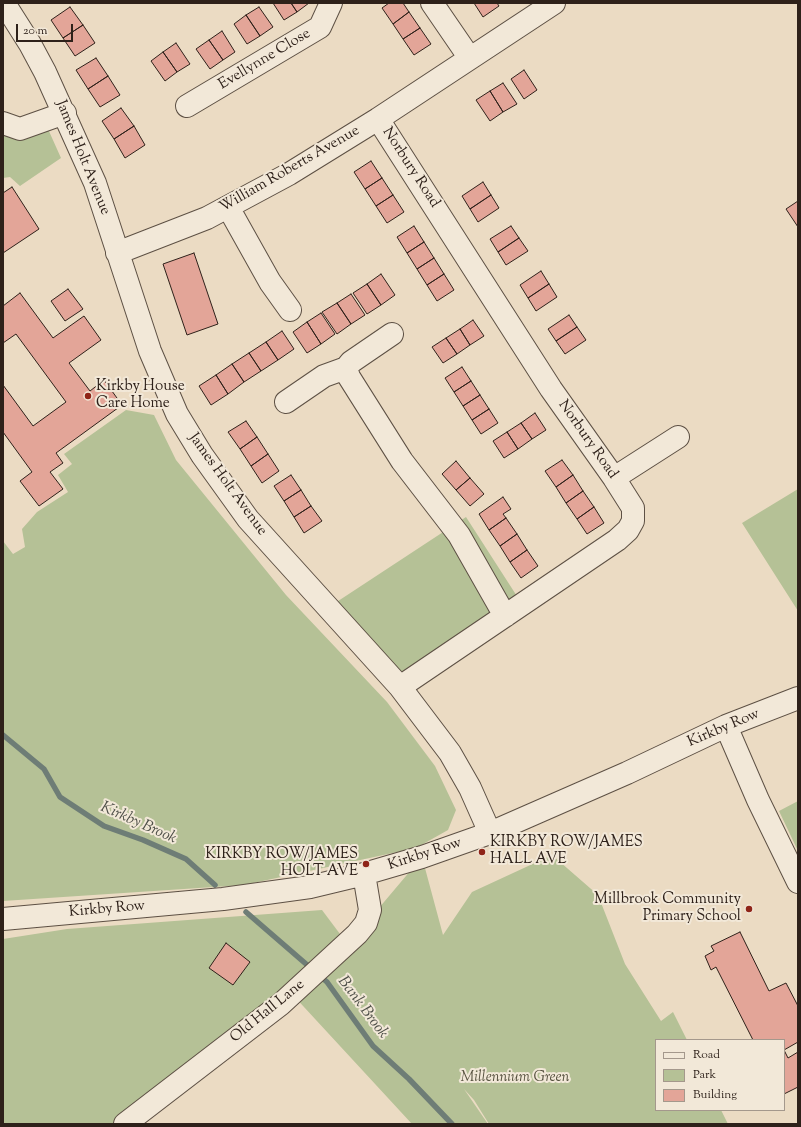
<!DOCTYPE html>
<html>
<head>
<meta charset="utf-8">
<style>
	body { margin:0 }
	#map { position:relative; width:801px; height:1127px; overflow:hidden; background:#ebdbc3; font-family:"Sorts Mill Goudy",serif }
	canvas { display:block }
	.frame { position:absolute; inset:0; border:4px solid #2e211a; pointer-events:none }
	.legend { position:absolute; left:655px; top:1039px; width:130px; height:72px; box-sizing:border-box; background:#f2e8d8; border:1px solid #a4988c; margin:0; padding:5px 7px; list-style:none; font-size:12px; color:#2e211a }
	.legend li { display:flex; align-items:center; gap:8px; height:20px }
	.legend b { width:20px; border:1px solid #a4988c }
	.scale { position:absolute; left:16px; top:24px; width:57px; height:18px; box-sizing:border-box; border:2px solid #2e211a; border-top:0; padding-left:5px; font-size:12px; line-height:14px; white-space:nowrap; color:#2e211a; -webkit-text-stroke:3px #f2e8d8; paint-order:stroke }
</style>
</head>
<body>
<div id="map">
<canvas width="801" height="1127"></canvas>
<div class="frame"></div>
<ul class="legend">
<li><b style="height:5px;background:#f2e8d8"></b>Road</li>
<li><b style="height:11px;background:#b5c196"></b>Park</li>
<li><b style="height:11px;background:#e3a598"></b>Building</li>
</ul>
<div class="scale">20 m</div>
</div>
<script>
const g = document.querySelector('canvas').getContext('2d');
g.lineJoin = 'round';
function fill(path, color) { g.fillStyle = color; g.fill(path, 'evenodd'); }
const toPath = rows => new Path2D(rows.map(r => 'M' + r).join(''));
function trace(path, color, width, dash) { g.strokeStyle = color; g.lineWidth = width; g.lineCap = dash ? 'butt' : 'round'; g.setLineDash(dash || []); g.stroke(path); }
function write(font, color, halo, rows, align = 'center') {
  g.font = font + ' "Sorts Mill Goudy",serif'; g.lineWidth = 4; g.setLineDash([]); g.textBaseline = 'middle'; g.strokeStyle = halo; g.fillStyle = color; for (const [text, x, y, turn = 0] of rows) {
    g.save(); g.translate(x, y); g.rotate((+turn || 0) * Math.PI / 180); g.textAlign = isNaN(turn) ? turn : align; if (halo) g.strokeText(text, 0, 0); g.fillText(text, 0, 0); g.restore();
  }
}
fill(toPath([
	[48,129,61,158,20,186,10,177,3,178,3,136,19,137],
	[126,410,154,415,176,460,286,595,387,702,435,766,456,810,448,830,416,848,244,885,3,901,3,541,13,554,25,547,22,529,37,512,68,492,58,475,72,464,64,454],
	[798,489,798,611,742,523],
	[466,517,522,604,400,687,329,607],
	[798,801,798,851,779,811],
	[552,855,598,895,625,964,661,1021,673,1012,687,1040,656,1040,656,1110,721,1110,728,1124,489,1124,474,1100,464,1089,488,1124,412,1124,292,994,357,934,422,857,443,935,472,892],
	[322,910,343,938,277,999,119,1124,3,1124,3,939,67,929]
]), '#b5c196');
trace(toPath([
	[3,735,44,769,60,797,104,826,143,840,186,859,215,885],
	[246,912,313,970],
	[320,976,327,982,373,1046,409,1079,452,1124]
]), '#6e7d76', 5.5);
const building = toPath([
	[273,3,291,3,297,12,284,20,273,3],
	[291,3,309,3,297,12,291,3],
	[389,3,403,3,409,12,393,24,382,8,389,3],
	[474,3,497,3,499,6,483,17,474,3],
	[70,7,83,25,63,38,51,20,70,7],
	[259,7,273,27,260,36,246,15,259,7],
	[409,12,420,28,403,39,393,24,409,12],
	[246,15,260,36,247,44,234,24,246,15],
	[83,25,95,43,75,56,63,38,83,25],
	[420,28,431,44,414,55,403,39,420,28],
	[222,31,235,52,223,60,209,40,222,31],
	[209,40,223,60,210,69,196,49,209,40],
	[176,43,190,64,177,72,163,52,176,43],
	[163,52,177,72,165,81,151,61,163,52],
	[96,58,108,76,88,89,76,70,96,58],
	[524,70,537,90,524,99,511,79,524,70],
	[108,76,120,95,100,107,88,89,108,76],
	[503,83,517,104,503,112,490,91,503,83],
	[490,91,503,112,490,121,476,100,490,91],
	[121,108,134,126,114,139,102,121,121,108],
	[134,126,145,145,125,158,114,139,134,126],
	[371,161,382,178,365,189,354,172,371,161],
	[382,178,393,195,376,206,365,189,382,178],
	[483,182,491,195,470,209,462,196,483,182],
	[12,187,39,229,3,253,3,193,12,187],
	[393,195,404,212,387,223,376,206,393,195],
	[491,195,499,208,478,222,470,209,491,195],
	[798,201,798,227,786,209,798,201],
	[414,226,424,242,407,253,397,237,414,226],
	[511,226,519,238,498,252,490,239,511,226],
	[519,238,528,251,506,265,498,252,519,238],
	[424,242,434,258,417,269,407,253,424,242],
	[194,253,218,324,187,335,163,264,194,253],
	[434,258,444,274,427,285,417,269,434,258],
	[541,271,549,284,528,298,520,285,541,271],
	[381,274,395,295,381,305,367,284,381,274],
	[444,274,454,290,437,301,427,285,444,274],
	[367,284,381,305,367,314,353,293,367,284],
	[549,284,557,297,536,311,528,298,549,284],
	[68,289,83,309,65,321,51,301,68,289],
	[20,293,53,338,84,316,101,340,69,363,90,391,104,380,122,405,56,453,63,463,50,472,63,489,39,506,20,481,32,472,3,432,3,385,33,426,66,402,16,334,3,343,3,306,20,293],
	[351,294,365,315,351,324,337,303,351,294],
	[337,303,351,324,337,334,322,312,337,303],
	[321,313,335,334,321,344,307,322,321,313],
	[569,315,577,327,556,341,548,329,569,315],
	[473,320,484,336,470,345,460,329,473,320],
	[307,322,321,344,307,353,293,332,307,322],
	[577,327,586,340,565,354,556,341,577,327],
	[460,329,470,345,457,354,446,338,460,329],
	[282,331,294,349,278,360,266,342,282,331],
	[446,338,457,354,443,363,432,347,446,338],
	[266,342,278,360,261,371,249,353,266,342],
	[249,353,261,371,244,382,232,364,249,353],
	[232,364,244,382,228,394,216,375,232,364],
	[462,367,471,381,454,392,445,378,462,367],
	[216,375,228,394,211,405,199,386,216,375],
	[471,381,480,395,463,406,454,392,471,381],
	[480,395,489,409,472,420,463,406,480,395],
	[489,409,498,423,481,434,472,420,489,409],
	[535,413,546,430,532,439,521,423,535,413],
	[246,421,257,437,240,449,228,432,246,421],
	[521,423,532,439,518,449,507,432,521,423],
	[507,432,518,449,504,458,493,441,507,432],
	[257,437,268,454,251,466,240,449,257,437],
	[268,454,279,471,262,483,251,466,268,454],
	[562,460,573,475,556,487,545,471,562,460],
	[456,461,470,478,456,490,442,474,456,461],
	[291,475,301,490,284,501,274,486,291,475],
	[573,475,583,491,566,503,556,487,573,475],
	[470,478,484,494,470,506,456,490,470,478],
	[301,490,311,506,294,517,284,501,301,490],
	[583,491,594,507,577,519,566,503,583,491],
	[503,497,511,509,503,514,506,518,489,530,479,514,503,497],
	[311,506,322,521,304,533,294,517,311,506],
	[594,507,604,523,587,534,577,519,594,507],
	[506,518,517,534,500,546,489,530,506,518],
	[517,534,527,550,510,562,500,546,517,534],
	[527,550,538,566,521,578,510,562,527,550],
	[740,932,769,991,786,983,798,1006,798,1042,784,1050,784,1040,753,1040,716,967,711,970,705,956,714,951,711,946,740,932],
	[226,943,250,962,233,985,209,968,226,943],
	[784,1050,788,1058,798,1052,798,1087,784,1094,784,1050]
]);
fill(building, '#e3a598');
trace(building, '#2e211a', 1);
const minor = toPath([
	[4,3,30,44,45,72,95,183,150,351,177,414,202,455,248,519,400,687,450,753,470,788,490,833],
	[432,3,469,57],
	[187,106,320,27,331,3],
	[378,119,551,389,614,478,633,508,633,521,628,530,617,540,400,687],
	[3,123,20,129,65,113],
	[228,207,270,282,290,310],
	[117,253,207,218,289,174,378,119,554,3],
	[392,334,351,362,346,368,349,377,402,461,459,535,505,616],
	[286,402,324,376,346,368],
	[614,478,678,437],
	[726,726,758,800,798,882],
	[3,919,223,899,310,887,364,874,422,857,490,833,627,773,726,726,798,698],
	[125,1124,281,1004,357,934,366,923,370,910,364,874]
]);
trace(minor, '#5d5044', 24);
trace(minor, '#f2e8d8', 22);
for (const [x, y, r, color] of [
	[88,396,4,"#8f2418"],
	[482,852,4,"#8f2418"],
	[366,864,4,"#8f2418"],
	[749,909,4,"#8f2418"]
]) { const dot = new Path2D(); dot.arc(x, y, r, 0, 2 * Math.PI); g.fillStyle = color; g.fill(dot); trace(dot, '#f2e8d8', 1.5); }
write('15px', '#2e211a', '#f2e8d8', [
	["Evellynne Close",265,60,-31],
	["James Holt Avenue",82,158,68],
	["Norbury Road",410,168,57],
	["William Roberts Avenue",290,170,-30],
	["Norbury Road",587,440,55],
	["James Holt Avenue",227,485,54],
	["Kirkby Row",724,729,-23],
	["Kirkby Row",425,855,-18],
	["Kirkby Row",107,910,-5],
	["Old Hall Lane",268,1012,-39]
]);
write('15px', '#2e211a', '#f2e8d8', [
	["Kirkby House",96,387],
	["Care Home",96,404],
	["KIRKBY ROW/JAMES",490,843],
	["HALL AVE",490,860],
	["KIRKBY ROW/JAMES",358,855,"right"],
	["HOLT AVE",358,872,"right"],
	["Millbrook Community",741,900,"right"],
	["Primary School",741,917,"right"]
], 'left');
write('italic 15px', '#56513f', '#f2e8d8', [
	["Millennium Green",515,1078]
]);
write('italic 16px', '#4e4f48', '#f2e8d8', [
	["Kirkby Brook",138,824,24],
	["Bank Brook",362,1008,53]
]);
</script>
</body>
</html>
